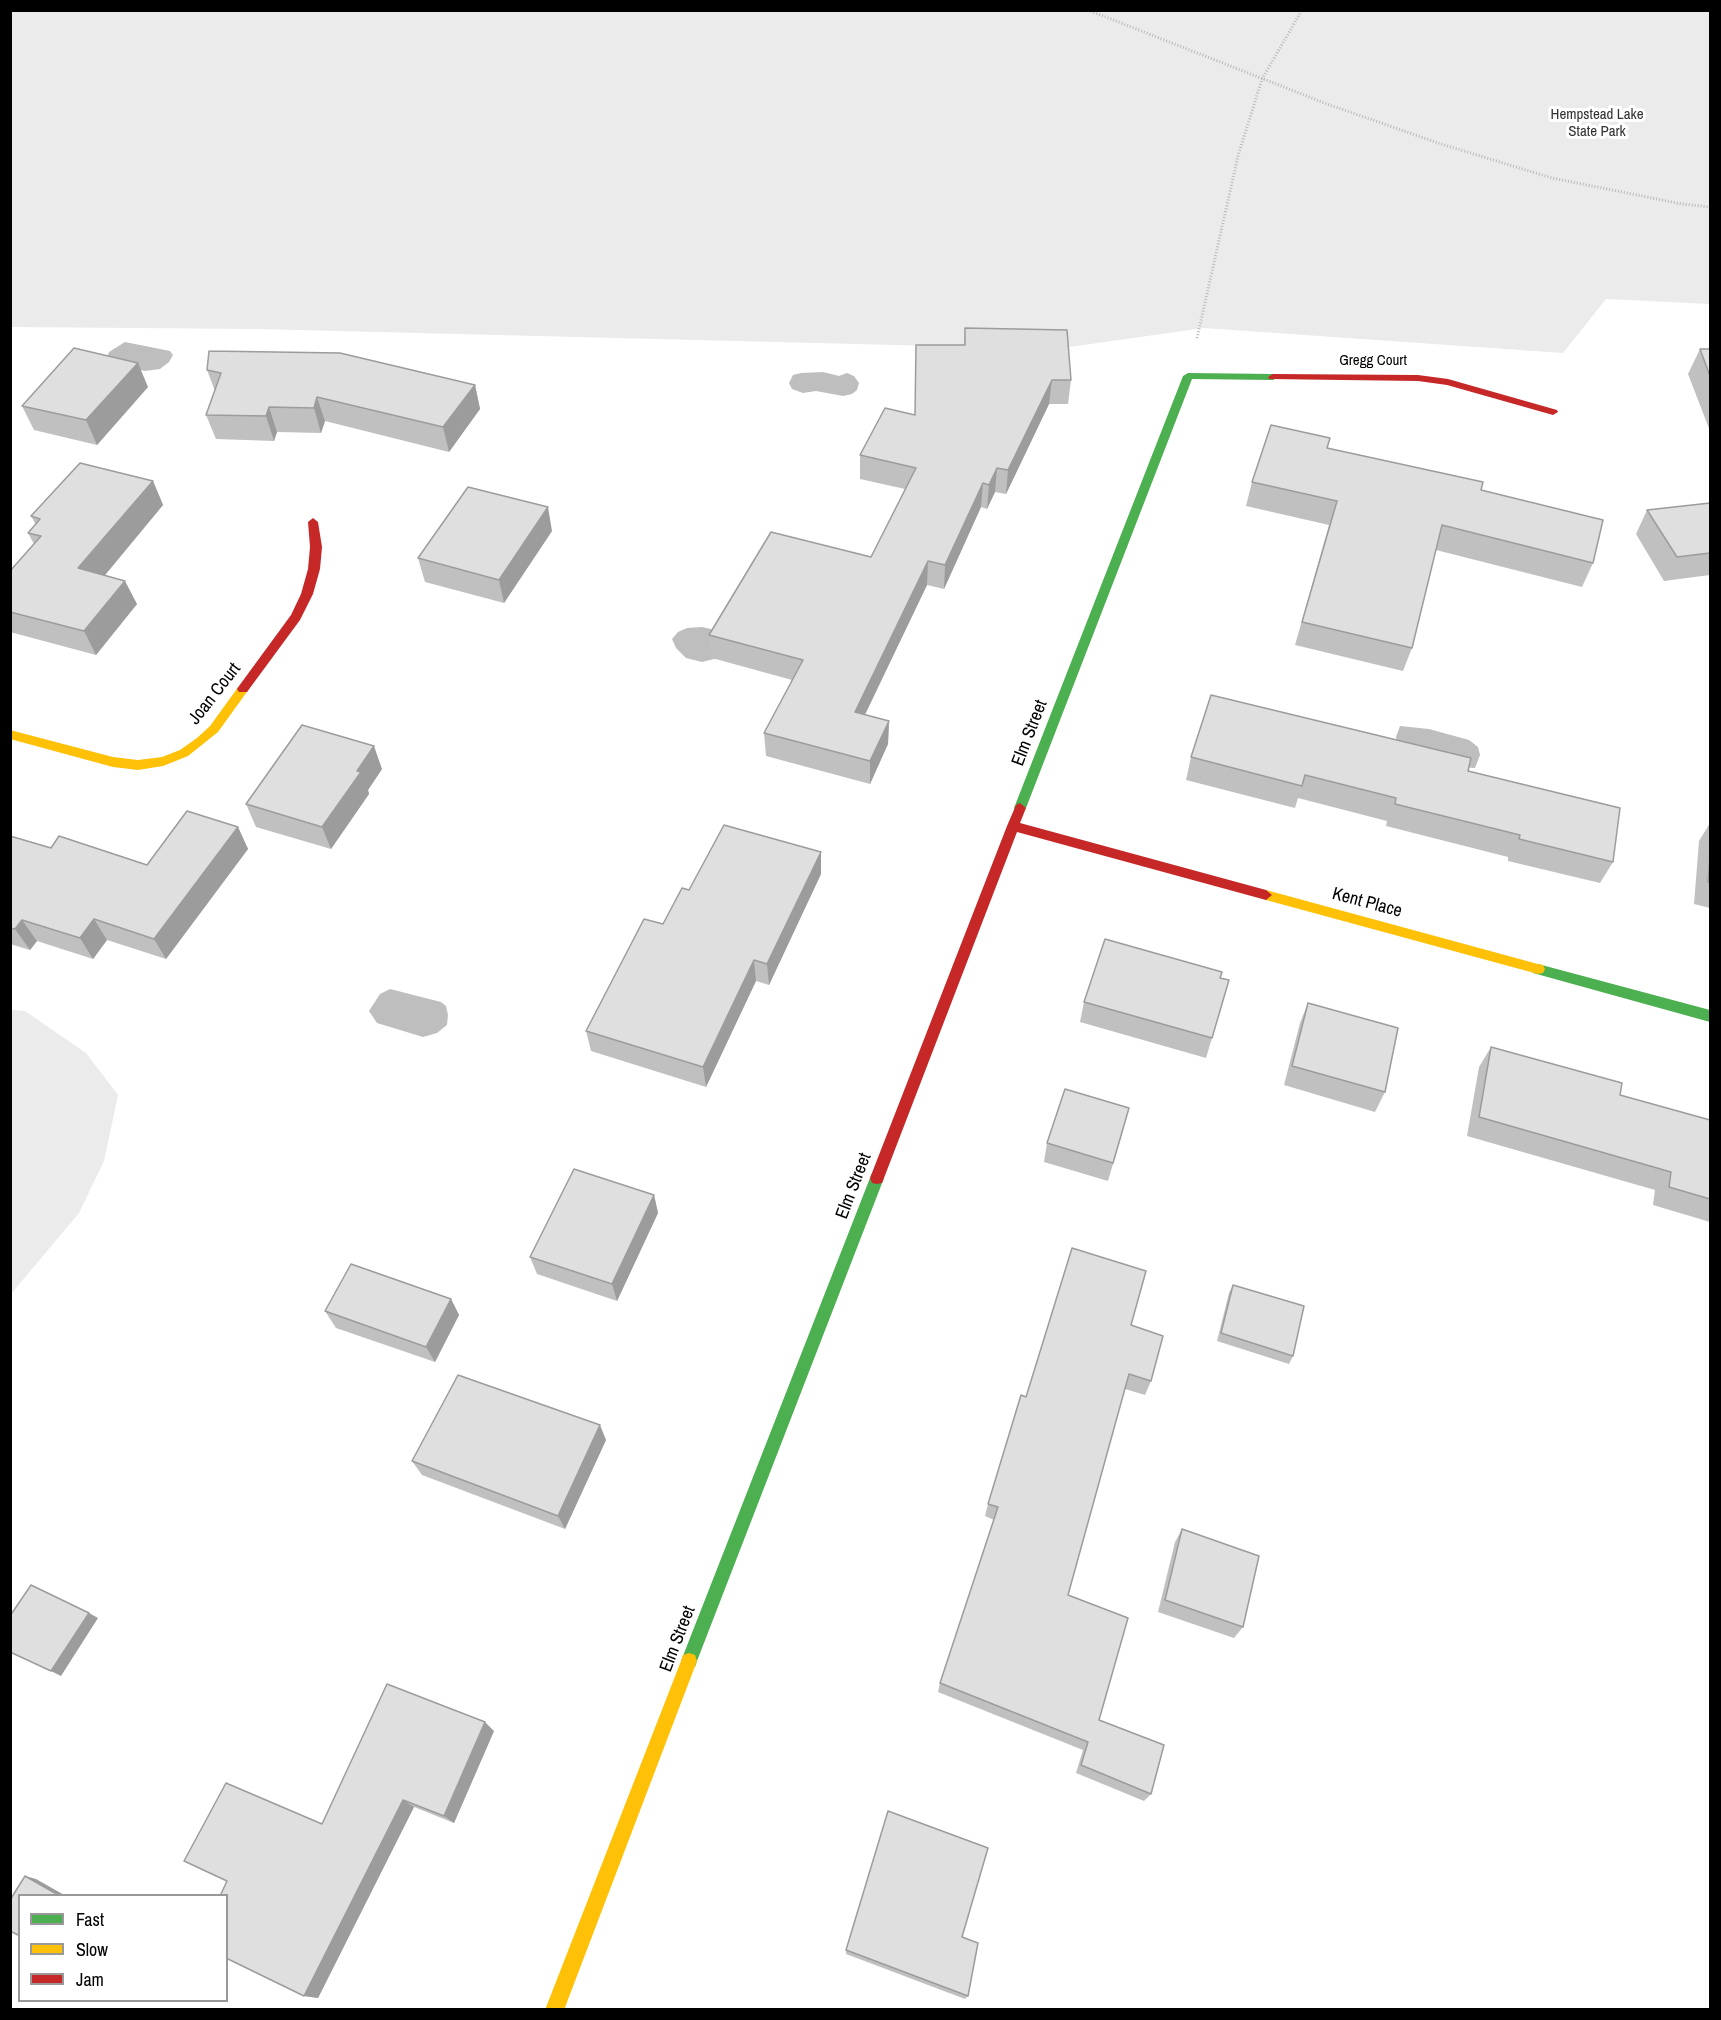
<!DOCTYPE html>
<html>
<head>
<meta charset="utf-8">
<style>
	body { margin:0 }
	#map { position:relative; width:1721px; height:2020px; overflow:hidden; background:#fff; font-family:"Archivo Narrow",sans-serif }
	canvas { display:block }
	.frame { position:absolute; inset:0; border:12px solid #000; pointer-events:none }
	.legend { position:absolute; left:18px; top:1894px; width:210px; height:108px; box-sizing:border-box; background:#fff; border:2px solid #999; margin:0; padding:8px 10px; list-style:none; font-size:18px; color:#000 }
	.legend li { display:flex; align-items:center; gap:12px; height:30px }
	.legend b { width:30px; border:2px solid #999 }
</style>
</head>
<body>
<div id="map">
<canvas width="1721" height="2020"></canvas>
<div class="frame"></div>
<ul class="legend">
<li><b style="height:8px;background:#4caf50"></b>Fast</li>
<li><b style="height:8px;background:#ffc107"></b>Slow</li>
<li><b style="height:8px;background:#c62828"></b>Jam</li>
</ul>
</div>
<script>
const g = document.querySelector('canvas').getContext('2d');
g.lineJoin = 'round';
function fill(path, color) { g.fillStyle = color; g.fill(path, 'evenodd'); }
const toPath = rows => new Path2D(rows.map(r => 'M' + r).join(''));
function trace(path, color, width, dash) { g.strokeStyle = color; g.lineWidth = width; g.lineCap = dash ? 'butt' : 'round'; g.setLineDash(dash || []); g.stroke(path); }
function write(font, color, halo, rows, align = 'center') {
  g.font = font + ' "Archivo Narrow",sans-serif'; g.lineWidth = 6; g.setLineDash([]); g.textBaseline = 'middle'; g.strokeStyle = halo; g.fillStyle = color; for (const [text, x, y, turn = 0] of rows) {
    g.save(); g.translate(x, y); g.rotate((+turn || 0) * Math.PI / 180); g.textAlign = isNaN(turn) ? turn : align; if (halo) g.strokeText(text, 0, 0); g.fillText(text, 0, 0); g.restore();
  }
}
fill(toPath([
	[11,11,1710,11,1710,304,1606,299,1563,353,1204,328,1055,349,258,329,11,327],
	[11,1010,25,1011,86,1053,118,1095,104,1161,79,1213,11,1294]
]), '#ebebeb');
fill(toPath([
	[125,342,170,351,173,355,169,362,160,369,145,371,115,364,107,357,109,352],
	[823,372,839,376,847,373,854,376,859,383,857,390,852,394,843,396,816,391,803,393,792,389,789,383,793,375,801,373],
	[702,627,720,631,726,656,702,662,686,658,676,648,672,639,678,632,687,628],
	[1400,726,1429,729,1469,740,1478,747,1480,755,1475,768,1460,767,1399,751,1396,737],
	[390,989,441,1002,446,1006,448,1015,447,1025,437,1033,423,1037,377,1023,369,1011,380,994]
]), '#bebebe');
trace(toPath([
	[1088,10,1327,104,1441,144,1552,178,1682,204,1710,207],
	[1197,338,1238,156,1262,79,1302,10]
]), '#b9b9b9', 3, [1, 2]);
fill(toPath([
	[1188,373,1273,374,1278,377,1273,380,1192,379,1026,808,1020,813,1016,811,1014,808,1183,376,1188,373],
	[1538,964,1710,1010,1710,1022,1533,973,1531,969,1533,965,1538,964],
	[877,1172,882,1173,884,1178,697,1661,695,1667,689,1669,683,1667,681,1661,870,1178,872,1173,877,1172]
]), '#4caf50');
fill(toPath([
	[243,685,249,689,218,732,188,756,163,766,138,770,113,767,10,739,10,730,113,757,138,760,162,757,180,750,197,738,210,726,239,686,243,685],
	[1266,890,1538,964,1543,965,1545,969,1543,973,1538,974,1266,900,1260,895,1266,890],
	[689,1653,695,1655,697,1661,564,2010,545,2010,681,1661,683,1655,689,1653]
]), '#ffc107');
fill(toPath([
	[1273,374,1418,375,1448,379,1557,410,1558,412,1553,415,1447,385,1418,381,1269,379,1268,377,1273,374],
	[313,518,318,522,322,547,320,569,313,594,300,620,247,692,239,692,237,689,239,686,291,615,301,594,308,569,310,547,308,522,313,518],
	[1020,803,1026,808,1020,823,1266,890,1272,895,1266,900,1017,832,884,1178,882,1183,877,1184,872,1183,870,1178,1007,826,1016,805,1020,803]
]), '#c62828');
fill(toPath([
	[965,328,1071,380,1068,404,1049,404,1006,494,995,492,987,509,981,507,944,589,927,585,865,715,889,721,888,744,870,784,766,756,764,733,792,680,712,658,709,635,871,557,905,489,860,479,860,455,915,415,964,345],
	[1700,349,1710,349,1710,431,1688,374],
	[207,370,475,385,480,409,449,452,325,421,321,433,277,432,274,441,216,439,206,415,215,391],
	[148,387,97,445,34,430,22,406],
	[1327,448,1481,490,1593,563,1582,587,1436,550,1412,648,1403,671,1295,645,1329,525,1246,506,1252,482],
	[153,481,163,505,105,575,137,604,96,655,10,632,10,571,34,544,28,533,36,525,31,516],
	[1710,503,1710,575,1664,581,1636,534,1647,510],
	[552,531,504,603,425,582,418,558],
	[1191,757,1468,771,1613,862,1600,883,1508,861,1508,857,1386,826,1387,821,1298,798,1295,808,1186,780],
	[382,769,368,790,369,794,331,849,256,827,246,804],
	[1710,823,1710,908,1694,904,1699,841],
	[238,827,248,849,166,959,107,940,93,959,37,941,30,950,10,944,10,836,51,848,147,865],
	[821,874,769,985,756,981,706,1087,591,1051,586,1031,689,890],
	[1220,978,1212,1038,1206,1058,1080,1022,1084,1002],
	[1308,1003,1385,1092,1375,1112,1284,1085,1300,1023],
	[1491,1047,1620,1095,1710,1120,1710,1222,1653,1205,1655,1190,1467,1136,1479,1067],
	[1124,1127,1108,1181,1044,1162,1047,1143],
	[654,1195,658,1213,617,1301,537,1274,530,1257],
	[1233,1285,1293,1356,1289,1364,1217,1341,1229,1293],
	[451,1299,459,1315,435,1362,336,1328,325,1311],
	[1131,1325,1151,1381,1145,1395,1125,1389,1068,1595,1099,1720,1151,1794,1144,1801,1076,1773,1083,1750,938,1692,940,1683,994,1520,985,1516,988,1504,1026,1397],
	[606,1440,565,1529,422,1475,412,1461],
	[1182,1529,1243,1627,1234,1638,1158,1612,1175,1542],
	[494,1731,454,1823,414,1807,318,1998,304,1996,322,1824],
	[962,1937,968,1996,965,1999,846,1954,846,1950]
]), '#c0c0c0');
fill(toPath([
	[138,363,148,387,97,445,86,420],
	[1052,380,1049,404,1006,494,1008,470],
	[475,385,480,409,449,452,443,427],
	[317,397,325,421,321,433,314,408],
	[269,407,277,432,274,441,266,416],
	[997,468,995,492,987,509,989,485],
	[153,481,163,505,91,592,78,568],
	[983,483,981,507,944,589,945,565],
	[548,507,552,531,504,603,499,580],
	[928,561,927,585,855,735,855,712],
	[125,581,137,604,96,655,84,631],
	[889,721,888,744,870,784,870,761],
	[374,746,382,769,368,790,369,794,331,849,322,827,357,771],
	[238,827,248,849,166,959,154,939],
	[821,852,821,874,769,985,767,964],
	[94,919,107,940,93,959,80,938],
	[22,920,37,941,30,950,15,929],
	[754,960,756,981,706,1087,703,1067],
	[654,1195,658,1213,617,1301,612,1284],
	[451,1299,459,1315,435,1362,426,1347],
	[600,1425,606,1440,565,1529,558,1516],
	[89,1613,98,1618,61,1676,51,1671],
	[485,1722,494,1731,454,1823,444,1816],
	[403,1800,414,1807,318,1998,304,1996],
	[25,1876,36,1879,66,1896,60,1896]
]), '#9c9c9c');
const building = toPath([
	[965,328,1067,330,1071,380,1052,380,1008,470,997,468,989,485,983,483,945,565,928,561,855,712,889,721,870,761,764,733,803,660,709,635,771,532,871,557,916,468,860,455,885,408,915,415,916,345,965,345,965,328],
	[74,348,138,363,86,420,22,406,74,348],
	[1700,349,1710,349,1710,376,1700,349],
	[209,351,340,353,475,385,443,427,317,397,314,408,269,407,266,416,206,415,221,373,207,370,209,351],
	[1271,425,1330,438,1327,448,1483,482,1481,490,1603,520,1593,563,1442,525,1412,648,1302,622,1337,501,1252,482,1271,425],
	[80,463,153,481,78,568,125,581,84,631,10,612,10,571,41,536,28,533,40,519,31,516,80,463],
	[468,487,548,507,499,580,418,558,468,487],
	[1710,503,1710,553,1677,557,1647,510,1710,503],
	[1211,695,1471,758,1468,771,1620,808,1613,862,1519,839,1520,835,1395,804,1396,798,1305,775,1302,786,1191,757,1211,695],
	[302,725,374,746,357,771,361,772,322,827,246,804,302,725],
	[187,811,238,827,154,939,94,919,80,938,22,920,15,929,10,928,10,836,51,848,59,836,147,865,187,811],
	[724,825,821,852,767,964,754,960,703,1067,586,1031,644,919,663,924,682,888,689,890,724,825],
	[1710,858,1710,883,1708,882,1710,858],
	[1105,939,1222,972,1220,978,1229,980,1212,1038,1084,1002,1105,939],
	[1308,1003,1398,1028,1385,1092,1292,1066,1308,1003],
	[1491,1047,1622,1083,1620,1095,1710,1120,1710,1199,1669,1187,1671,1172,1479,1117,1491,1047],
	[1065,1089,1129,1108,1113,1163,1047,1143,1065,1089],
	[574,1169,654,1195,612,1284,530,1257,574,1169],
	[1072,1248,1146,1271,1131,1325,1163,1336,1151,1381,1129,1374,1068,1595,1128,1618,1099,1720,1164,1745,1151,1794,1081,1765,1088,1742,940,1683,998,1507,988,1504,1021,1395,1026,1397,1072,1248],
	[351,1264,451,1299,426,1347,325,1311,351,1264],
	[1233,1285,1304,1306,1293,1356,1221,1333,1233,1285],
	[458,1375,600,1425,558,1516,412,1461,458,1375],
	[1182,1529,1259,1556,1243,1627,1165,1600,1182,1529],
	[31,1585,89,1613,51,1671,10,1652,10,1616,31,1585],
	[387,1684,485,1722,444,1816,403,1800,304,1996,226,1958,226,1896,220,1896,227,1881,184,1861,226,1783,322,1824,387,1684],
	[888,1811,988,1848,962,1937,978,1943,968,1996,846,1950,888,1811],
	[25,1876,60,1896,20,1896,20,1936,10,1931,10,1900,25,1876]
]);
fill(building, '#dfdfdf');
trace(building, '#9c9c9c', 1.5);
write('15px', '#323232', '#fff', [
	["Hempstead Lake",1597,115],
	["State Park",1597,132]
]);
write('15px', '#000', '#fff', [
	["Gregg Court",1373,361]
]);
write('18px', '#000', '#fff', [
	["Joan Court",215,694,-52],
	["Elm Street",1030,733,-69],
	["Kent Place",1367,903,15],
	["Elm Street",854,1186,-69],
	["Elm Street",678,1639,-69]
]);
</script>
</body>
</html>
